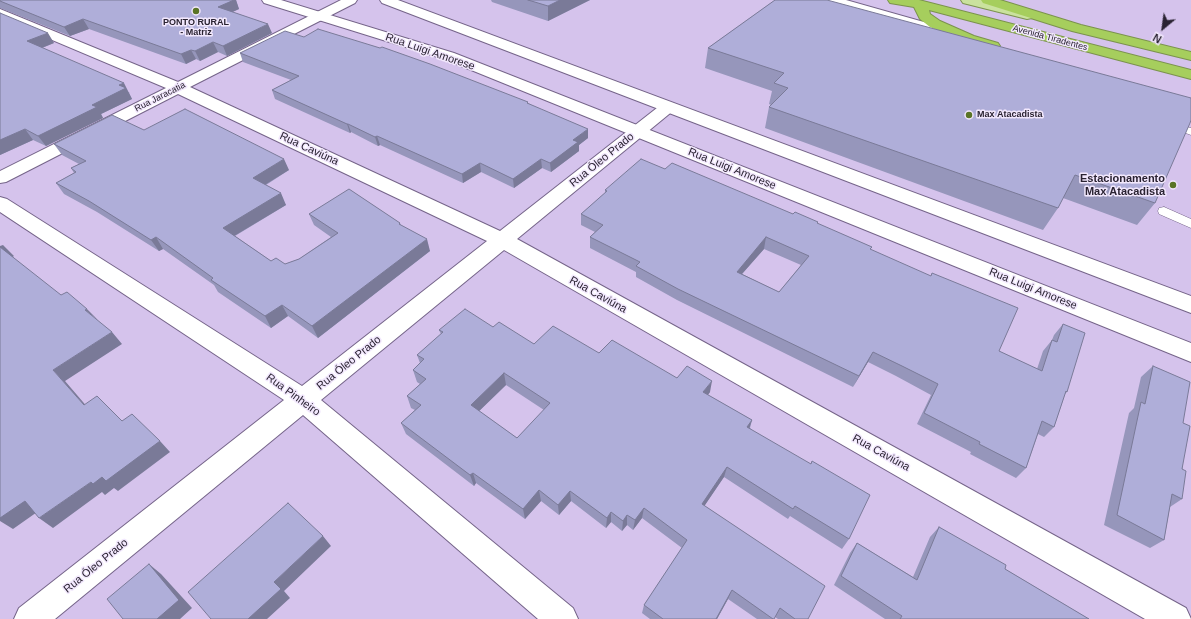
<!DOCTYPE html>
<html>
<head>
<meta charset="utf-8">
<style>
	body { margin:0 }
	#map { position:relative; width:1191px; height:619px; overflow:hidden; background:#d5c3ec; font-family:Helvetica,sans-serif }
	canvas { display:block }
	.north { position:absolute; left:1143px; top:8px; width:40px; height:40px; -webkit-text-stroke:3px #f2e8fd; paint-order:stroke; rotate:209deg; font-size:11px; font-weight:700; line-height:16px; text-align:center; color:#2a2332 }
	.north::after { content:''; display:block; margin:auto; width:14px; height:18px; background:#2a2332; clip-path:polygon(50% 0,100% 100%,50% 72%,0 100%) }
</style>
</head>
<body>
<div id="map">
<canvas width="1191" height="619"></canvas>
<div class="north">N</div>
</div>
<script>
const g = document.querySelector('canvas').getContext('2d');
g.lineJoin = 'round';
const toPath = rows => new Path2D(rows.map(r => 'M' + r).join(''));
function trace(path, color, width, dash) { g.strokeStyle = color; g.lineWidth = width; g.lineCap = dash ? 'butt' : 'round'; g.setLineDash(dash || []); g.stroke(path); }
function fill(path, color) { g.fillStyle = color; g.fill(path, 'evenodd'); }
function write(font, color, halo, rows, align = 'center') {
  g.font = font + ' Helvetica,sans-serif'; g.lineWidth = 3; g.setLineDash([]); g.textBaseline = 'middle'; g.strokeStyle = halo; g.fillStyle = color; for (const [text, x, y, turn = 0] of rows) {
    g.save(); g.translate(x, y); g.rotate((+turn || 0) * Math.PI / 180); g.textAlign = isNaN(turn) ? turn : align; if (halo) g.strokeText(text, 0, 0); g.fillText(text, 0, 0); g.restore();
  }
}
const lane = toPath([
	[1187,127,1191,128,1191,135,1183,132,1181,130,1187,127],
	[1164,207,1191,219,1191,228,1159,214,1158,211,1159,208,1164,207]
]);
const street = toPath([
	[341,0,357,0,355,3,190,87,500,231,662,104,668,102,674,104,676,107,674,110,517,239,1186,608,1191,619,1145,619,504,250,321,400,573,608,578,619,538,619,303,415,55,619,14,619,19,608,284,400,0,212,0,197,7,199,302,386,487,241,178,94,6,182,0,183,0,171,166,88,0,18,0,9,178,82,341,0]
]);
const secondary = toPath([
	[262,0,281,0,454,53,1191,343,1191,362,444,59,264,3,262,0],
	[380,0,398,0,1191,296,1191,313,382,3,380,0],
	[826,0,846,0,945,28,947,31,945,34,935,34,828,3,826,0]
]);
const primary = toPath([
	[961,0,982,0,1032,12,1033,15,1032,18,1027,19,963,3,961,0]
]);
const highway = toPath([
	[888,0,919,0,1191,70,1191,79,929,10,930,14,940,21,974,36,998,43,1000,46,998,49,993,50,988,49,964,42,930,27,920,19,914,7,890,3,888,0],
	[981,0,1000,0,1081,25,1191,52,1191,60,1072,31,983,3,981,0]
]);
trace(lane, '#756489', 1);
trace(street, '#756489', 2);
trace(secondary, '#756489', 2);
trace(primary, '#7b924e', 2);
trace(highway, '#7b924e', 2);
fill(lane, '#fff');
fill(street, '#fff');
fill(secondary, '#fff');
fill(primary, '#cae29e');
fill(highway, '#a6ce5d');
fill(toPath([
	[0,0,236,0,239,9,232,12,272,33,227,56,218,52,200,61,196,59,186,64,89,29,70,36,0,8],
	[491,0,590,0,548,21,492,2],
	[775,0,1155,203,1137,225,1063,198,1058,208,1043,230,765,128,769,107,771,105,769,104,772,91,705,68,708,48],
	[0,13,54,43,42,48,130,93,129,93,132,99,101,114,103,118,46,146,33,140,0,155],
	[304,37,528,102,528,103,588,138,579,145,579,151,551,172,542,168,514,188,481,172,463,183,380,145,378,146,351,132,350,133,275,99,272,90,291,80,243,62,240,53],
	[144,130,289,170,266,185,286,205,235,236,271,261,285,264,299,259,331,237,314,225,309,214,400,223,401,225,430,251,318,338,288,316,271,328,218,292,214,285,163,249,159,251,97,212,64,194,56,183,74,173,71,168,79,164,62,155,54,144],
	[665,169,793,214,872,247,870,250,999,351,1037,369,1043,351,1052,340,1054,335,1063,324,1067,392,1065,394,1054,427,1044,437,1038,434,1026,468,1016,478,970,454,971,452,917,424,931,395,896,376,868,362,853,387,677,300,636,277,636,272,590,248,590,237,595,232,581,225,581,214,605,193,605,190],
	[764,249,801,265,779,292,742,274],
	[493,327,534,344,599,353,677,378,710,392,708,395,752,420,750,428,849,539,842,549,790,516,788,519,724,477,704,506,808,619,778,619,775,617,774,619,757,619,728,599,717,619,650,619,642,613,644,605,682,548,642,518,633,530,627,525,622,531,611,522,606,528,571,501,559,515,541,501,525,519,476,483,474,486,406,434,401,423,415,410,411,408,407,396,420,384,417,382,413,370,420,363,417,355,441,334,439,330],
	[506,385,544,410,517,438,479,411],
	[1153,366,1183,423,1182,499,1170,507,1164,540,1150,548,1104,525,1129,413,1134,408,1141,377],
	[939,527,1005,569,1089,619,885,619,834,585,850,553,857,543,913,577,930,537]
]), '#9696bb');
fill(toPath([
	[234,0,236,0,239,9,222,17,218,7],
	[560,0,590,0,548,21,548,6],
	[83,19,89,29,70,36,64,27],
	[268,24,272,33,227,56,223,46],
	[48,33,54,43,34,51,27,41],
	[213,42,218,52,200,61,195,51],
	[191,50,196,59,186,64,181,54],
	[124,83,132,99,101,114,103,118,46,146,38,136,92,105,119,85],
	[347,124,348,124,351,132,350,133],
	[25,129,33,140,0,155,0,140],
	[588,129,588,138,579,145,579,151,551,172,550,163,573,140],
	[377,136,380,145,378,146,375,137],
	[284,159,289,170,258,189,253,178],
	[541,159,542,168,514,188,513,179],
	[480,163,481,172,463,183,462,174],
	[281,193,286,205,229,239,223,228],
	[156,237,163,249,159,251,151,240],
	[766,237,764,249,734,283,737,272],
	[427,239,430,251,318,338,312,326],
	[3,245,14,256,10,259,0,248,0,246],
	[282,305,288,316,271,328,265,316],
	[87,309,98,320,85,310],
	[112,332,122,344,65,381,95,416,84,405,53,370],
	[873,352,868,362,853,387,859,376],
	[504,373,506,385,473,417,471,405],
	[712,381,710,392,701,404,703,392],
	[752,420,748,432,747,427],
	[160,441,170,452,118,491,114,488,105,495,102,492,53,528,39,518,91,482],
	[727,467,724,477,699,514,702,504],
	[473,473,476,483,474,486,470,475],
	[539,490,541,501,525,519,523,509],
	[570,491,571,501,559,515,558,505],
	[25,501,40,510,13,529,0,521,0,514],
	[644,508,642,518,633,530,635,520],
	[611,512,611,522,606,528,607,518],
	[627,515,627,525,622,531,623,521],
	[323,536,331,546,284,591,290,598,267,619,248,619,274,582],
	[149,564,161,574,192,608,180,619,157,619],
	[732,590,728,599,717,619,716,619]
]), '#7a7a98');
const building = toPath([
	[0,0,234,0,218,7,268,24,223,46,213,42,195,51,191,50,181,54,83,19,64,27,0,1,0,0],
	[528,0,560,0,548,6,528,0],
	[775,0,827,0,1191,98,1191,120,1190,123,1155,203,1075,175,1058,208,769,107,788,88,774,83,784,73,708,48,775,0],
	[0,13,48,33,27,41,124,83,119,85,126,88,92,105,97,107,38,136,25,129,0,140,0,13],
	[318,29,380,48,382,47,430,64,528,102,527,103,588,129,573,140,578,142,550,163,541,159,513,179,480,163,462,174,377,136,375,137,348,124,347,124,272,90,299,76,240,53,285,31,304,37,318,29],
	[185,109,284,159,253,178,281,193,223,228,271,261,276,258,285,264,299,259,338,233,309,214,349,189,400,223,399,224,427,239,312,326,282,305,265,316,211,280,213,278,156,237,151,240,89,201,56,183,76,172,71,168,86,161,54,144,112,115,144,130,185,109],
	[641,159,665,169,672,163,793,214,795,212,818,222,817,223,872,247,870,249,931,276,932,273,1018,308,999,351,1042,371,1052,340,1057,342,1063,324,1085,333,1067,392,1066,391,1054,427,1042,421,1026,468,979,444,980,442,924,413,938,384,902,366,873,352,859,376,678,289,636,266,640,262,590,237,603,225,581,214,607,191,605,190,641,159],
	[766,237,809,256,779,292,737,272,766,237],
	[0,247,61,295,67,292,87,309,85,310,112,332,53,370,84,405,97,396,122,421,132,414,160,441,106,481,102,477,93,484,91,482,39,518,25,501,0,518,0,247],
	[465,309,493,327,499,322,534,344,553,326,599,353,612,340,677,378,687,366,712,381,703,392,752,420,747,427,811,464,812,461,870,495,849,539,795,506,793,509,727,467,702,504,825,586,808,619,795,619,780,608,774,619,773,619,732,590,716,619,663,619,644,605,687,540,644,508,635,520,627,515,623,521,611,512,607,518,570,491,558,505,539,490,523,509,473,473,470,475,401,423,421,405,407,396,426,379,413,370,424,359,417,355,443,332,439,330,465,309],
	[504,373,550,403,517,438,471,405,504,373],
	[1153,366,1190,382,1183,423,1190,426,1182,469,1186,471,1182,499,1172,494,1164,540,1117,515,1141,402,1145,404,1153,366],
	[288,503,323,536,274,582,281,589,248,619,211,619,188,592,288,503],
	[939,527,1006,565,1005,569,1089,619,900,619,902,616,841,576,857,543,917,580,939,527],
	[149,564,179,600,157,619,123,619,107,599,149,564]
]);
fill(building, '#afaed9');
trace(building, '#7a7a98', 1);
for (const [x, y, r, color] of [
	[196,11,4,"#5a7426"],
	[969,115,4,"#5a7426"],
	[1173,185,4,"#5a7426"]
]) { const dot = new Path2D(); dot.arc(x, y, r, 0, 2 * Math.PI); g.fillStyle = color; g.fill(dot); trace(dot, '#f2e8fd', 1.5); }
write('bold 9px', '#2a2332', '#f2e8fd', [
	["PONTO RURAL",196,23],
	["- Matriz",196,33],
	["Max Atacadista",977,115,"left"]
]);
write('9px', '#2a2332', '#f2e8fd', [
	["Avenida Tiradentes",1050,38,15],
	["Rua Jaracatia",160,97,-27]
]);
write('11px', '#2a2332', '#f2e8fd', [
	["Rua Luigi Amorese",430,52,19],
	["Rua Caviúna",309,149,25],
	["Rua Óleo Prado",602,160,-39],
	["Rua Luigi Amorese",732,169,22],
	["Rua Luigi Amorese",1033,289,22],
	["Rua Caviúna",598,295,29],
	["Rua Óleo Prado",349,363,-39],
	["Rua Pinheiro",293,395,36],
	["Rua Caviúna",881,453,29],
	["Rua Óleo Prado",96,566,-39]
]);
write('bold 11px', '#2a2332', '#f2e8fd', [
	["Estacionamento",1165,179],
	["Max Atacadista",1165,192]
], 'right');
</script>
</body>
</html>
